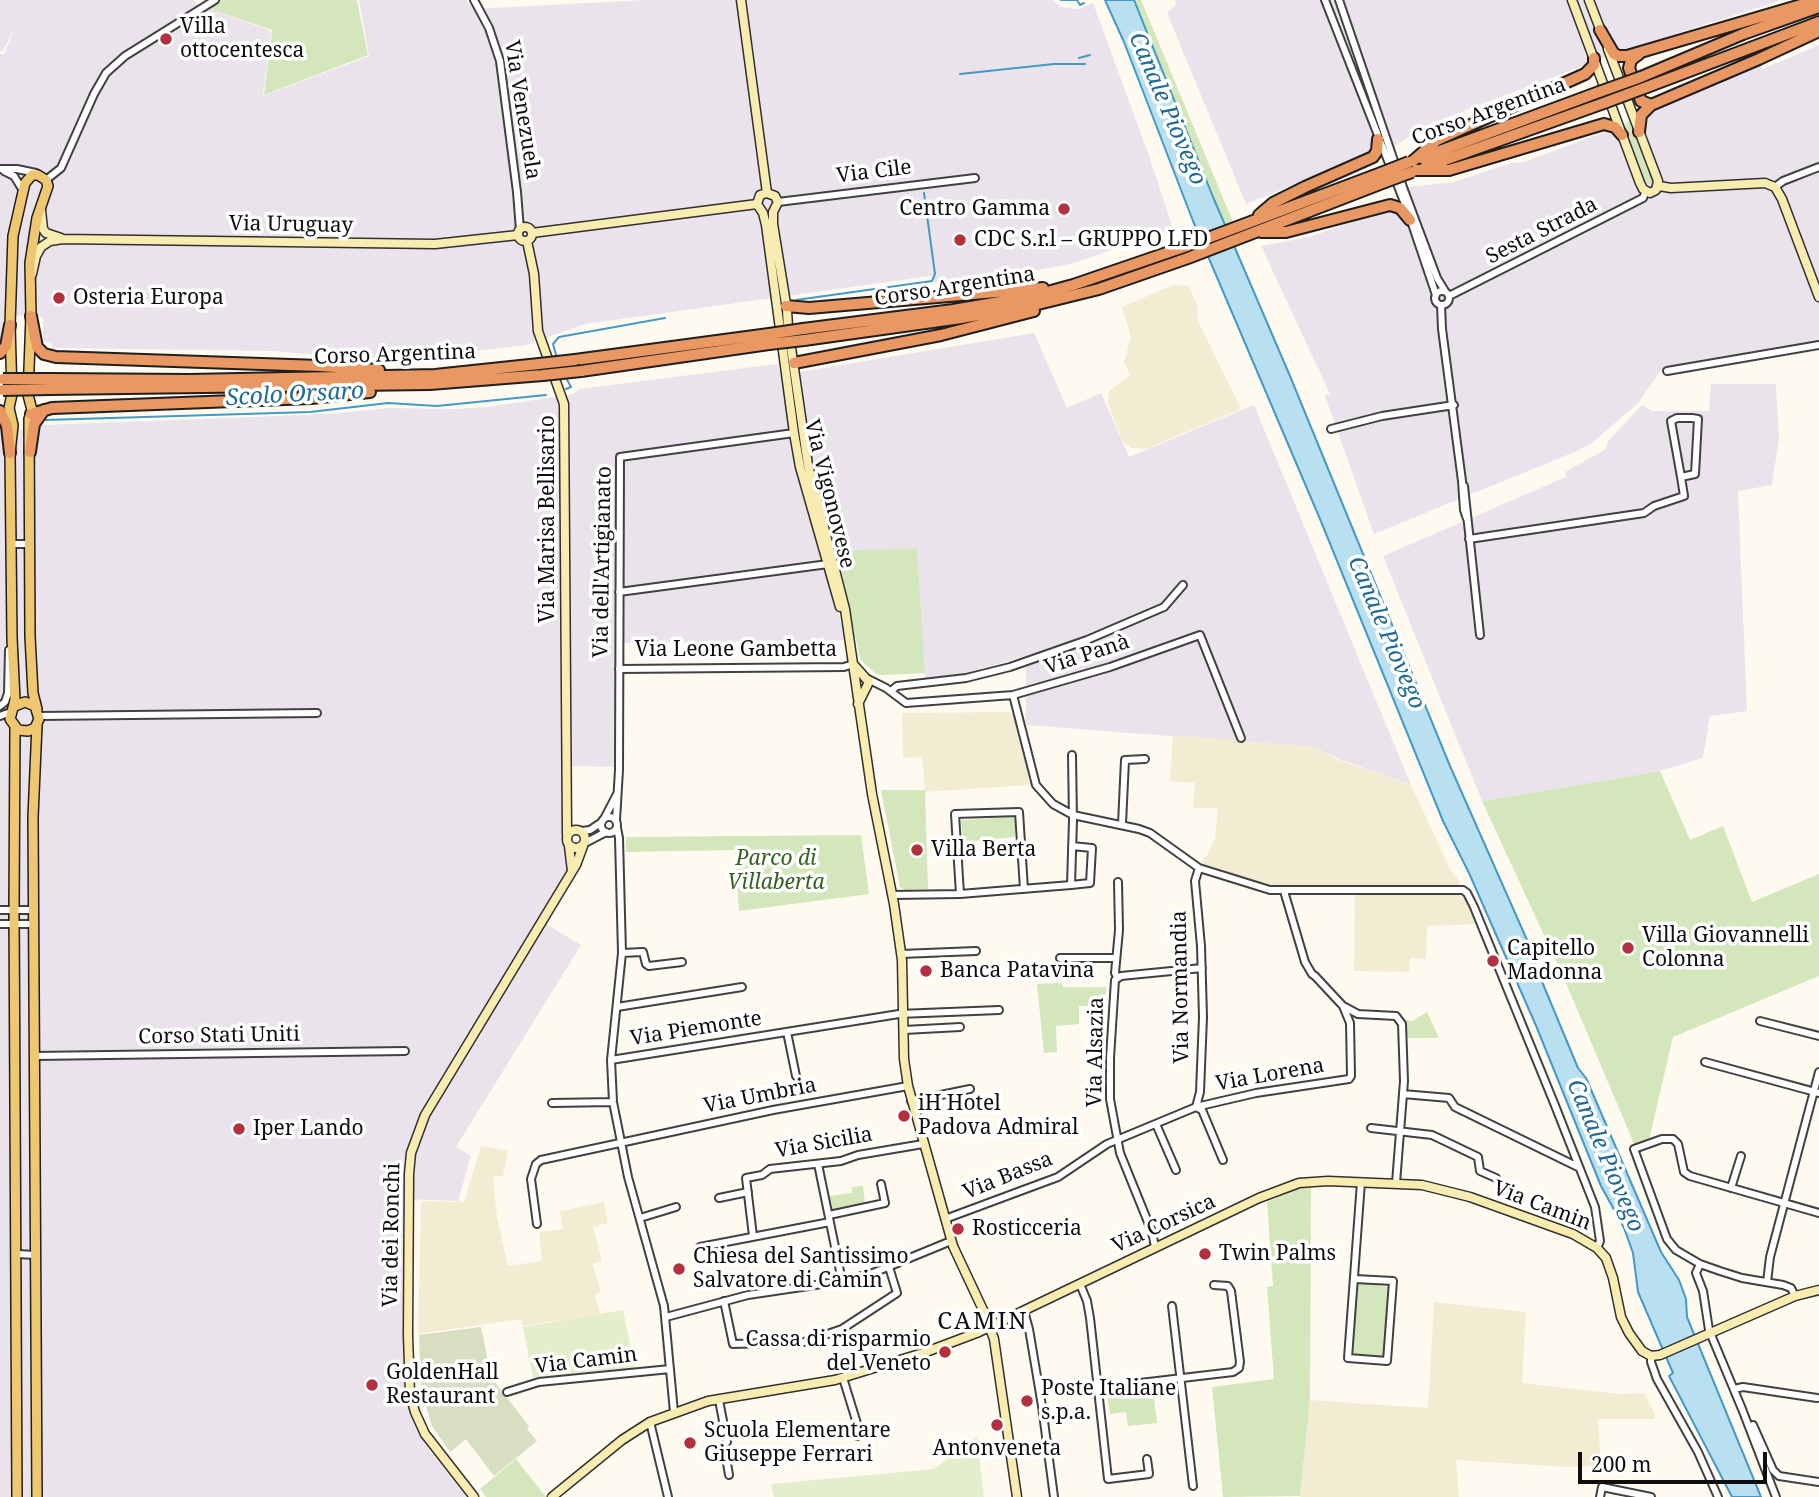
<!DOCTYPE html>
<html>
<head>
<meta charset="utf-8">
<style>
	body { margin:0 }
	#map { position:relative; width:1819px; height:1497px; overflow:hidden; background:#fefaf0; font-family:"Noto Serif",serif }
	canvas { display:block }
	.scale { position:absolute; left:1578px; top:1452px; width:189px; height:32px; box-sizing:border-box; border:4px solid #0e0e0e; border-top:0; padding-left:9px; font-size:21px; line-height:24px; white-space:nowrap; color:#0e0e0e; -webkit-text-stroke:5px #fff; paint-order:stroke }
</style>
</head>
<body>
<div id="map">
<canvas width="1819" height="1497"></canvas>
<div class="scale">200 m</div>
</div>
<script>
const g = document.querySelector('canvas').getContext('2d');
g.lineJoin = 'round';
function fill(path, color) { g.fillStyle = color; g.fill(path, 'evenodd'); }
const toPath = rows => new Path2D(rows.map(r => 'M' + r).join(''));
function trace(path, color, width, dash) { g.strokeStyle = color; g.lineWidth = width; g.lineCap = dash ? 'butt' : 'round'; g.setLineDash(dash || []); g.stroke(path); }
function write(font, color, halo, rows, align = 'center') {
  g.font = font + ' "Noto Serif",serif'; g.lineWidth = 7; g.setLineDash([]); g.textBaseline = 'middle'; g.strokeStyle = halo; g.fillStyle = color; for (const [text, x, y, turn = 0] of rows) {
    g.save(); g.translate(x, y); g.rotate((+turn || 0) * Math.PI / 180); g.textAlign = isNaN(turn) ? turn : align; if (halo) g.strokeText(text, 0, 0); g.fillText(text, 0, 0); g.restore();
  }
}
fill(toPath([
	[0,0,193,0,198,4,271,31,263,96,369,56,359,0,466,0,473,9,646,0,1053,0,1061,7,1078,9,1093,3,1148,153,1173,229,1071,264,994,278,936,284,931,276,585,324,526,345,443,355,379,360,271,351,52,348,52,344,43,341,43,318,37,315,6,316,5,338,0,343,0,54,4,54,15,28,2,52,0,51],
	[1175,0,1782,0,1625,50,1432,123,1393,147,1370,154,1246,204,1167,13,1176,5],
	[1819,45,1819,347,1661,370,1638,403,1593,442,1577,451,1374,534,1325,396,1330,394,1261,246,1309,237,1379,213,1411,199,1406,187,1454,182,1511,163,1524,162,1607,131,1757,64,1763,69],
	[1034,333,1067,408,1101,393,1129,457,1254,405,1411,785,1339,759,1313,747,1026,725,1026,656,965,673,925,679,917,548,824,553,845,640,623,643,619,761,613,767,570,766,571,819,575,860,538,919,581,945,456,1147,471,1156,458,1201,405,1199,406,1336,412,1414,425,1445,467,1497,0,1497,0,425,20,430,40,429,41,425,329,414,387,408,453,409,488,407,573,394,579,389,777,364,781,375],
	[1711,384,1776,384,1779,438,1772,485,1738,491,1747,711,1710,716,1703,758,1660,771,1482,801,1383,556,1566,477,1565,472,1606,449,1608,441,1642,405,1652,411,1709,411]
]), '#eae3ec');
fill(toPath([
	[1173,285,1189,286,1197,305,1198,321,1241,409,1146,449,1131,448,1122,440,1108,404,1109,391,1130,375,1124,362,1131,337,1122,307],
	[1011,712,1016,719,1030,785,925,792,922,757,903,758,902,715,903,713],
	[1173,735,1313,747,1339,760,1411,785,1451,871,1460,882,1459,887,1468,898,1479,924,1427,926,1426,959,1410,958,1409,972,1354,971,1355,891,1278,892,1197,868,1208,854,1215,838,1218,808,1193,808,1195,783,1170,781],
	[481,1146,508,1151,503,1176,493,1177,497,1218,508,1266,542,1261,539,1232,563,1229,560,1211,604,1202,608,1223,593,1227,602,1261,592,1264,601,1291,595,1295,600,1314,523,1326,521,1319,418,1334,421,1201,464,1202],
	[1434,1302,1526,1312,1522,1383,1619,1394,1644,1393,1655,1414,1655,1419,1598,1419,1601,1466,1567,1467,1456,1460,1459,1497,1300,1497,1310,1400,1428,1408]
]), '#f2edd2');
fill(toPath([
	[220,0,357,0,368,55,264,95,272,30,208,8],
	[1134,0,1141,0,1233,222,1225,225],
	[1628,122,1632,122,1654,179,1651,184,1646,182,1625,127],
	[917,548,925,673,882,675,876,674,860,659,837,551],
	[1660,771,1690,840,1723,826,1752,902,1819,874,1819,976,1673,1037,1649,1140,1635,1146,1563,976,1482,801],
	[881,790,925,790,928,889,905,890,900,887],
	[1015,817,1015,837,963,842,961,820],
	[861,835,869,894,739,911,735,850,626,852,626,837],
	[1062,983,1063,987,1106,987,1105,1006,1079,1006,1079,1024,1056,1026,1057,1052,1044,1053,1037,984],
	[1427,1012,1439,1038,1406,1038,1405,1020,1413,1021],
	[863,1186,865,1204,831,1210,829,1196,852,1193,852,1187],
	[1311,1186,1310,1400,1300,1496,1223,1497,1212,1387,1274,1379,1267,1287,1273,1286,1267,1202,1296,1189],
	[1357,1282,1389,1287,1384,1357,1352,1354],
	[1153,1389,1157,1423,1128,1426,1126,1412,1110,1414,1107,1394],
	[516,1459,546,1497,486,1497,480,1489]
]), '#d4e6bc');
fill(toPath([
	[481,1327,491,1377,529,1426,527,1429,537,1441,494,1476,466,1439,450,1452,432,1426,421,1390,419,1335]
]), '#d7dec2');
fill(toPath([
	[623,1310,635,1368,533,1378,523,1327],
	[977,1436,984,1497,774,1497,771,1484,934,1469]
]), '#e4eecd');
const water = toPath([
	[1105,0,1134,0,1213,197,1290,376,1450,766,1531,949,1533,960,1578,1068,1586,1078,1661,1252,1679,1280,1686,1299,1687,1317,1761,1497,1732,1497,1669,1376,1673,1373,1638,1292,1633,1253,1624,1228,1601,1186,1537,1028,1469,873,1443,821,1320,519,1193,221,1124,42,1105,0]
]);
fill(water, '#b8e0f1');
trace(water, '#4599c3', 2);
trace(toPath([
	[1061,0,1077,0,1080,5,1084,3],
	[1079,58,1090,55],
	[960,74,1054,64,1085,64],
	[796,300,932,281,935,274,924,193],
	[557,358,553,344,559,337,665,318],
	[565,376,571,387,566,389],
	[45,420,310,412,388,403,437,406,546,395]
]), '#4599c3', 2);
const street = toPath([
	[474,0,489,28,500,61,517,192,520,230],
	[1325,0,1408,212,1436,295],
	[1339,0,1404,190,1437,278,1445,291],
	[0,169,17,169,36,173],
	[4,171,14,176,22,189],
	[46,180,61,168,94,94,106,73,125,56,215,0],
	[1775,187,1783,181,1819,167],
	[778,202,975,178],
	'1435 298a7 7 0 1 1 14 0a7 7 0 1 1-14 0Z',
	[1449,296,1643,198,1646,191],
	[1441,305,1442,329,1462,481,1464,510,1467,519],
	[1667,371,1819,345],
	[1331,429,1382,416,1454,405],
	[1464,486,1480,635],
	[1469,539,1644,513,1654,506,1684,496,1681,477,1695,474,1698,419,1692,418,1677,418,1671,421,1681,477],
	[12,544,30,544],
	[619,592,828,564],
	[619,669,844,667,853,664],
	[868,679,886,688,906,703,1013,695,1110,667,1200,635,1241,738],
	[891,691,897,686,966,678,1010,667,1087,640,1164,607,1183,585],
	[1013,695,1036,785,1053,804,1073,815,1139,829,1150,833,1199,868,1270,890,1463,890,1467,893,1474,907,1554,1103,1595,1207,1600,1241,1597,1248],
	[0,706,5,702,8,693,9,650],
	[0,716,11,712],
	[39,716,317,713],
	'601 825a8 8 0 1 1 16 0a8 8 0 1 1-16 0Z',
	[604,819,617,794],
	[616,820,619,770,620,457,794,433],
	[1122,824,1125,760,1145,759],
	[617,828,619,838,622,953,611,1060,613,1102,628,1177,664,1306,674,1412],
	[581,831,590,830,602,822],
	[585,843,606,832],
	[1071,885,1090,883,1092,848,1072,846],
	[960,894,955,814,1019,812,1024,889],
	[892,895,960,894,1071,885,1073,820,1072,755],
	[0,910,33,910],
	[0,924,34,924],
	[622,953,643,952,646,964,649,966,682,962],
	[901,954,976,951],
	[1060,958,1116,958],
	[1117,977,1115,973,1119,930,1118,882],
	[1343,1006,1358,1014,1396,1016,1402,1024,1404,1081,1396,1183],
	[617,1007,742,987],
	[1760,1021,1819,1036],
	[904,1030,960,1027],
	[787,1032,796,1076],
	[34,1056,405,1051],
	[611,1060,899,1014,999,1010],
	[1705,1062,1819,1093],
	[1403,1094,1449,1098,1455,1107,1578,1167],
	[911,1101,970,1089],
	[552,1103,613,1102],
	[1196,1107,1200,1092,1203,1017,1201,946,1195,881,1199,868],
	[1196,1107,1202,1110,1223,1160],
	[1156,1124,1176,1170],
	[1371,1128,1432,1135,1478,1157,1480,1171,1496,1178],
	[818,1164,842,1281],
	[1731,1188,1741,1156],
	[719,1198,748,1192],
	[829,1215,885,1203,881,1184],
	[640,1218,676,1207],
	[945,1219,1058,1177,1107,1144,1196,1107,1256,1093,1349,1079,1351,1076,1350,1023,1343,1006,1315,976,1312,974,1305,962,1284,891],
	[537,1224,531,1179,536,1164,541,1160,773,1110,908,1086],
	[753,1236,746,1178,762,1175,770,1169,841,1161,858,1155,923,1144],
	[700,1247,830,1222],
	[1155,1247,1152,1232,1120,1153,1110,1099,1110,1058,1115,980,1121,976,1202,968],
	[17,1254,36,1255],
	[1700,1264,1696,1273,1703,1291,1709,1330,1742,1409,1776,1497],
	[1355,1279,1393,1281,1387,1361,1348,1358,1361,1182],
	[1767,1282,1770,1257,1819,1072],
	[1080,1284,1087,1301,1090,1318,1108,1479,1149,1474,1147,1459],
	[1795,1296,1791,1288,1783,1285,1742,1278,1720,1271,1700,1264,1676,1250,1667,1239,1634,1149,1662,1139,1673,1139,1678,1144,1684,1172,1690,1176,1819,1213],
	[724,1301,733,1344,804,1342,842,1329,897,1293,889,1267],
	[1172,1306,1193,1486],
	[1024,1311,1029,1329,1042,1406,1054,1497],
	[666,1317,748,1295,842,1281,873,1273,951,1241],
	[1651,1356,1651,1362,1657,1379,1698,1452,1718,1497],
	[843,1378,859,1430,857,1436],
	[1098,1388,1233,1372,1239,1368,1240,1362,1231,1291,1228,1286,1214,1285],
	[1734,1389,1743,1387,1817,1398],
	[507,1392,539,1382,670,1369],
	[719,1400,727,1442,724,1445,729,1475],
	[650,1422,668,1497],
	[1753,1425,1773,1470,1779,1476,1819,1482],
	[1600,1497,1602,1487,1651,1497]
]);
const secondary = toPath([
	[741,0,767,193],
	[1572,0,1640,183,1643,189,1650,193,1656,190,1658,181,1608,49],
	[1589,0,1602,34],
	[1659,186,1671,188,1765,183,1775,187,1782,199,1819,297],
	[767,193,775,196,778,202,773,212,773,224,787,310,788,327,808,465,845,609,872,794,894,904,902,960,904,1059,908,1086,953,1246,984,1312,994,1339,1017,1497],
	[767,193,760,195,757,204,763,213,766,225,794,433,800,467,840,607],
	[41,210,43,229,46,233,61,238],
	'518 234a7 7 0 1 1 14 0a7 7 0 1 1-14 0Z',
	[532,233,757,204],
	[527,241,534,274,538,331,564,404,567,835],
	[32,274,36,256,41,247,50,241,63,239,435,244,518,235],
	[853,664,869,682,858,704],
	'567 839a9 9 0 1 1 18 0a9 9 0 1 1-18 0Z',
	[569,846,572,871],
	[474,1497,425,1434,415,1412,410,1394,408,1335,409,1174,411,1153,425,1115,576,865,583,846],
	[552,1497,622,1440,650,1422,708,1401,835,1380,926,1352,979,1332,1259,1198,1299,1183,1328,1181,1422,1185,1470,1197,1573,1234,1597,1248,1606,1258,1613,1278,1621,1317,1629,1333,1642,1351,1651,1356,1660,1355,1795,1296,1819,1290]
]);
const primary = toPath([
	[15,706,25,702,35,706,39,719,35,728,28,731,18,730,10,719,15,700,12,638,10,453,13,425,9,408,12,394,10,325,13,236,25,183,32,175,38,175,46,180,48,186,37,218,30,263,31,316,28,395,32,410,29,419,30,636,33,693,37,709],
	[15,728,14,910,17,1497],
	[37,1497,33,817,37,725]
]);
const highway = toPath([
	[1600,30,1614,54,1619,56,1627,56,1818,0],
	[1639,54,1631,60,1629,68,1641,101,1651,105],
	[1641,77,1743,34,1819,7],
	[1647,87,1819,22],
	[1639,132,1641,115,1651,105,1759,59,1819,31],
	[1421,158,1599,92],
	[1413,161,1437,140,1585,74,1594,65,1594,58],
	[1425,167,1604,103],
	[1416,170,1449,170,1604,124,1615,127,1622,135],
	[1259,215,1273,203,1305,187,1373,157,1377,151,1378,139],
	[1261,232,1286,232,1390,205,1400,208,1410,220],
	[786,306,809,308,1043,288],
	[31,316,37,347,44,354,56,357,320,366,379,370],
	[803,329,953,310,1029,297,1073,285,1184,247,1381,173],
	[804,340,961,318,1030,306,1099,289,1188,258,1385,182],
	[0,353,6,346,10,325],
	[575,360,769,334],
	[794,363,941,335,1034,311],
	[581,371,769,344],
	[50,379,190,380,435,375,539,364],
	[50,389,430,384,543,375],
	[0,411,7,426,10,453],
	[31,414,52,408,311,398,370,392],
	[30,452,34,424,44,410]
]);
trace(street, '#414141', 10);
trace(secondary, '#303030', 11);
trace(primary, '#1f1f1f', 12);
trace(highway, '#1f1f1f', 14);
trace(street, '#fff', 6);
trace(secondary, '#f9ecb0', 8);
trace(primary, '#eec770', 9);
trace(highway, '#e99763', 10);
const highwayBridge = toPath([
	[1599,92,1641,77],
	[1604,103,1647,87],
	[1381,173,1409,162],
	[1385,182,1412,172],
	[769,334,803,329],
	[769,344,804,340],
	[539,364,575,360],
	[543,375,581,371],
	[3,379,50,379],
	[3,390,50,389]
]);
trace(highwayBridge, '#1f1f1f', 14, []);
trace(highwayBridge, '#e99763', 10);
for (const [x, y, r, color] of [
	[166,39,7,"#b3303f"],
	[1064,209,7,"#b3303f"],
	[960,240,7,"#b3303f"],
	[59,298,7,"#b3303f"],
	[917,850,7,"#b3303f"],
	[1628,948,7,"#b3303f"],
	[1493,961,7,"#b3303f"],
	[926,971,7,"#b3303f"],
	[904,1116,7,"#b3303f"],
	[239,1129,7,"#b3303f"],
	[958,1229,7,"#b3303f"],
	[1205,1254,7,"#b3303f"],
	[679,1269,7,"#b3303f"],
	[945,1352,7,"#b3303f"],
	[372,1385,7,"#b3303f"],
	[1027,1401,7,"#b3303f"],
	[997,1425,7,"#b3303f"],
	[690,1443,7,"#b3303f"]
]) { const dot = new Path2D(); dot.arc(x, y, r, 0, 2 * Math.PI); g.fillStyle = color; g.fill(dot); trace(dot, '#fff', 2.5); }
write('21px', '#0e0e0e', '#fff', [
	["Villa",180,27],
	["ottocentesca",180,51],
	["Centro Gamma",1050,209,"right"],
	["CDC S.r.l – GRUPPO LFD",974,240],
	["Osteria Europa",73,298],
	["Villa Berta",931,850],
	["Villa Giovannelli",1642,936],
	["Colonna",1642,960],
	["Capitello",1507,949],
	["Madonna",1507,973],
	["Banca Patavina",940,971],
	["iH Hotel",918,1104],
	["Padova Admiral",918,1128],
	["Iper Lando",253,1129],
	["Rosticceria",972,1229],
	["Twin Palms",1219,1254],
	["Chiesa del Santissimo",693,1257],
	["Salvatore di Camin",693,1281],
	["Cassa di risparmio",931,1340,"right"],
	["del Veneto",931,1364,"right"],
	["GoldenHall",386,1373],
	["Restaurant",386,1397],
	["Poste Italiane",1041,1389],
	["s.p.a.",1041,1413],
	["Scuola Elementare",704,1431],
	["Giuseppe Ferrari",704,1455],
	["Antonveneta",997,1449,"center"]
], 'left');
write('21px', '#0e0e0e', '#fff', [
	["Via Venezuela",522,110,81],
	["Corso Argentina",1489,112,-20],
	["Via Cile",874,172,-7],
	["Via Uruguay",291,225,1],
	["Sesta Strada",1542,231,-27],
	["Corso Argentina",955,287,-9],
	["Corso Argentina",395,355,-2],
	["Via Vigonovese",829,494,76],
	["Via Marisa Bellisario",548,519,-90],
	["Via dell'Artigianato",603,562,-89],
	["Via Leone Gambetta",736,650],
	["Via Panà",1087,655,-18],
	["Via Normandia",1181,987,-91],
	["Via Piemonte",696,1029,-9],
	["Corso Stati Uniti",219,1036,-1],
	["Via Alsazia",1096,1052,-89],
	["Via Lorena",1270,1075,-10],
	["Via Umbria",760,1096,-11],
	["Via Sicilia",824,1143,-10],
	["Via Bassa",1008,1176,-22],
	["Via Camin",1542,1206,21],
	["Via Corsica",1164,1224,-25],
	["Via dei Ronchi",392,1235,-89],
	["Via Camin",586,1361,-7]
]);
write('italic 21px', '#346123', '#fff', [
	["Parco di",776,859],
	["Villaberta",776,883]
]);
write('italic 23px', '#206a96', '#fff', [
	["Canale Piovego",1167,109,67],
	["Scolo Orsaro",295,395,-3],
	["Canale Piovego",1386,633,67],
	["Canale Piovego",1605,1156,67]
]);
g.letterSpacing = '2px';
write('24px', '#0e0e0e', '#fff', [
	["CAMIN",983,1322]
]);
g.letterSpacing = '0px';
</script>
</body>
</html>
